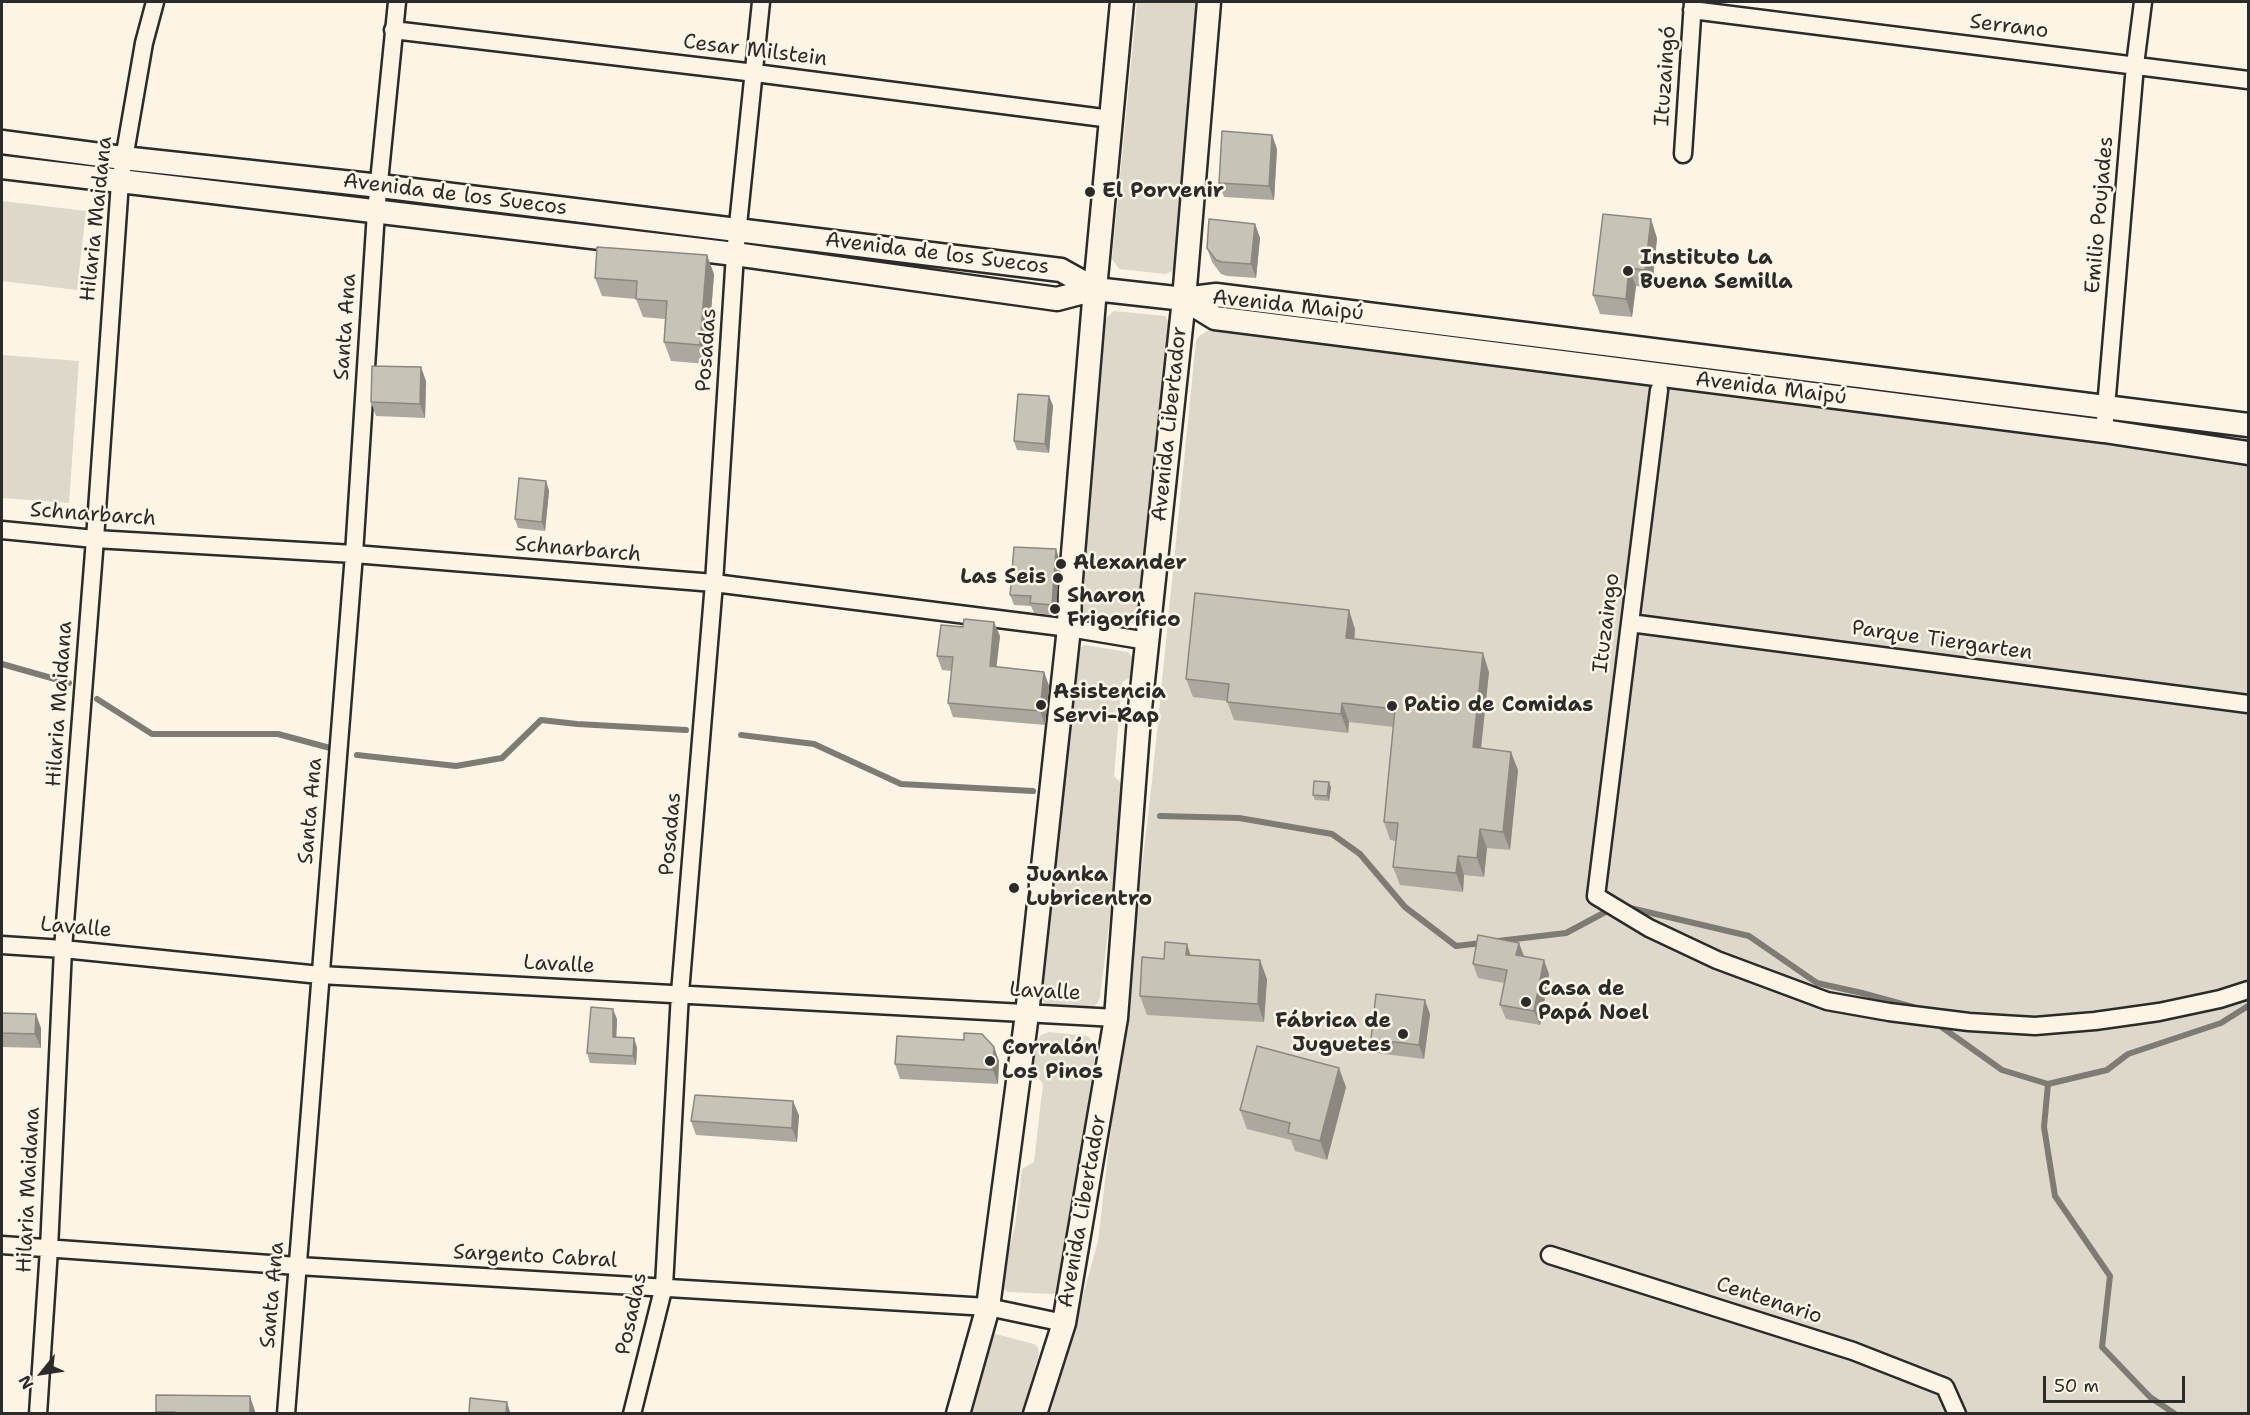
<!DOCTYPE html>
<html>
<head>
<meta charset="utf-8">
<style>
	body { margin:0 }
	#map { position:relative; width:2250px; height:1415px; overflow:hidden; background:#fcf5e5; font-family:"Shantell Sans",sans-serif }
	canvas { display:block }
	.frame { position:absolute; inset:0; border:3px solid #2b2b2b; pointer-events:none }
	.north { position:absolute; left:12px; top:1343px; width:60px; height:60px; -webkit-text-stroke:4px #fcf5e5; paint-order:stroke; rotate:240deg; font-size:16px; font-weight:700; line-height:24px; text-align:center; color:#2b2b2b }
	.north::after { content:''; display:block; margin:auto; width:21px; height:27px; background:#2b2b2b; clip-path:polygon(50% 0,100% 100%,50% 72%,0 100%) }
	.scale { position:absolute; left:2043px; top:1376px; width:142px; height:27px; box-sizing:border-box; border:3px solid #2b2b2b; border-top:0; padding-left:8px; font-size:18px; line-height:21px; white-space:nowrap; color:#2b2b2b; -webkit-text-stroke:4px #fcf5e5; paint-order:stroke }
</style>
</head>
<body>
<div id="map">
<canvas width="2250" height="1415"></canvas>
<div class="frame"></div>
<div class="north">N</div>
<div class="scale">50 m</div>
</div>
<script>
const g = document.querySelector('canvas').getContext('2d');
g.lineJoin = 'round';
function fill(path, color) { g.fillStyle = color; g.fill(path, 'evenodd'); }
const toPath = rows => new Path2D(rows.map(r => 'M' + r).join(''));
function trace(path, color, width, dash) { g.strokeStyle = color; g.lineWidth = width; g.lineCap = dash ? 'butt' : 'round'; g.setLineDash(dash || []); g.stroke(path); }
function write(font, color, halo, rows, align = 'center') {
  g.font = font + ' "Shantell Sans",sans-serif'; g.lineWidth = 5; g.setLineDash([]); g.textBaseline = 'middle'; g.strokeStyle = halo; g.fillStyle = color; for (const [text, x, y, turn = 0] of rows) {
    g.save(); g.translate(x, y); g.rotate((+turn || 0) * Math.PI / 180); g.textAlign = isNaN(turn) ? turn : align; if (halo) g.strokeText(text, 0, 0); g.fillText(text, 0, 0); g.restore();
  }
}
fill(toPath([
	[1137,2,1200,2,1177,266,1173,271,1165,274,1119,269,1112,259],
	[2,201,86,211,77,290,2,281],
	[1114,311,1165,316,1171,326,1140,612,1133,623,1127,625,1086,618,1080,608,1105,322,1107,317],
	[1209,330,1756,397,2248,462,2248,1413,1050,1414,1098,1241,1152,781,1196,341,1199,336],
	[2,355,79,361,69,503,2,498],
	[1085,645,1128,652,1134,659,1133,676,1122,682,1114,776,1126,788,1100,997,1097,1004,1090,1009,1050,1007,1043,1001,1041,991,1076,650],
	[1049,1032,1088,1036,1096,1046,1062,1285,1056,1293,1052,1294,1008,1292,1002,1288,1001,1280,1015,1226,1022,1169,1034,1162,1043,1084,1033,1070,1037,1041,1041,1035],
	[996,1334,1034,1344,1038,1348,1039,1354,1022,1413,965,1414,990,1335]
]), '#ded8ca');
trace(toPath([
	[2,664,69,683],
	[97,699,152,734,278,734,330,748],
	[741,735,814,744,901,784,1033,791],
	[357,755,456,766,502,758,541,720,577,724,686,730],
	[1160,816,1239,818,1332,834,1360,854,1405,907,1456,946,1482,943],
	[1626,907,1749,936,1817,983,1862,993,1913,1007,1918,1010],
	[1498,941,1566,933,1613,908],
	[1936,1023,2002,1070,2048,1084,2107,1070,2128,1054,2221,1023,2248,1006],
	[2048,1084,2044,1127,2055,1196,2110,1276,2102,1347,2150,1397,2175,1414]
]), '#7d7b74', 6);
const minor = toPath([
	[1692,10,2248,80],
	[393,30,755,73,1111,119],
	[1683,154,1693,2],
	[1659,390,1596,896,1649,928,1717,960,1827,1001,1889,1012,1969,1022,2035,1026,2095,1021,2159,1012,2220,999,2248,990],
	[2104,431,2135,65,2143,2],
	[2,530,95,539,354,554,714,583,1069,628,1147,641],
	[1630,623,2248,704],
	[2,945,63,949,320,975,1116,1018],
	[2,1245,298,1266,988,1307,1064,1323],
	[1550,1255,1853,1351,1945,1387,1957,1414],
	[38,1414,49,1249,63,949,95,539,120,182,144,43,155,2],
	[286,1414,354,554,376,212,397,2],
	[632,1414,664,1286,680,993,714,583,735,254,761,2]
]);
const secondary = toPath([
	[2,142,123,158,380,186,1061,270,1095,289],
	[2,167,735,254,1057,299,1095,289,1184,299,1216,295,2248,425],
	[1184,299,1215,318,2104,431,2248,453],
	[958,1414,988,1307,1027,1014,1069,628,1070,590,1095,289,1122,2],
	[1035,1414,1064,1323,1116,1018,1139,718,1184,299,1209,2]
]);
trace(minor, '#2b2b2b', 21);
trace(secondary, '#2b2b2b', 27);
trace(minor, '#fcf5e5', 16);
trace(secondary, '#fcf5e5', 22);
fill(toPath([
	[1272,135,1277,149,1274,200,1224,197,1219,183],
	[1255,224,1260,238,1256,278,1227,276,1221,274,1212,262,1207,248],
	[1657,238,1652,288,1636,286,1632,317,1600,314,1593,295],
	[714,274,707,364,671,361,664,342,665,319,643,317,636,299,602,296,595,278],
	[426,381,425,418,376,416,371,402],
	[1049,396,1053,406,1049,453,1017,450,1014,441],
	[546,481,549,491,545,531,518,528,515,519],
	[1056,549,1059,559,1056,615,1034,613,1031,606,1014,605,1010,595],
	[1355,629,1354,639,1489,672,1481,748,1518,770,1510,850,1487,848,1484,877,1464,875,1463,892,1400,885,1393,867,1396,841,1390,840,1384,822,1394,727,1349,722,1348,733,1234,720,1227,701,1193,697,1186,679],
	[1000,636,996,667,1044,672,1049,686,1045,725,953,717,948,703,952,671,942,670,937,656],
	[1331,787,1329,801,1315,800,1313,795],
	[1519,943,1524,956,1549,974,1540,1025,1506,1019,1500,1005,1504,983,1478,978,1473,964],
	[1191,956,1267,979,1264,1022,1147,1015,1140,996,1164,959],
	[2,1013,41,1028,41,1048,2,1047],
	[1430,1014,1424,1059,1376,1053,1371,1039],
	[617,1019,616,1037,634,1038,637,1048,636,1065,590,1063,587,1053],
	[994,1047,999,1061,998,1084,900,1079,895,1064],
	[1346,1087,1327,1160,1295,1151,1291,1140,1247,1129,1240,1110],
	[799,1115,797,1142,696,1135,691,1121],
	[255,1411,255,1413,156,1413,156,1412]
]), '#aca89d');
fill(toPath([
	[1272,135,1277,149,1274,200,1269,186],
	[1651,219,1657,238,1652,288,1645,270],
	[1255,224,1260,238,1256,278,1251,264],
	[707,255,714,274,707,364,700,345],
	[1629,268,1636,286,1632,317,1626,299],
	[421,367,426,381,425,418,420,404],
	[1049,396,1053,406,1049,453,1045,444],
	[546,481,549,491,545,531,542,522],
	[1056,549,1059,559,1056,615,1052,605],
	[1349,610,1355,629,1353,657,1346,638],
	[994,622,1000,636,995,680,990,666],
	[1483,653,1489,672,1479,766,1473,747],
	[1044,672,1049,686,1045,725,1040,711],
	[1342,703,1349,722,1348,733,1341,714],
	[1511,752,1518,770,1510,850,1503,832],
	[1329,782,1331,787,1329,801,1327,796],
	[1480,829,1487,848,1484,877,1477,858],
	[1458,856,1464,875,1463,892,1456,873],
	[1519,943,1524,957,1516,955],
	[1187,944,1193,963,1186,955],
	[1260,960,1267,979,1264,1022,1258,1004],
	[1544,960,1549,974,1540,1025,1534,1011],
	[1425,1000,1430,1014,1424,1059,1419,1045],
	[613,1009,617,1019,616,1046,613,1037],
	[36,1014,41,1028,41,1048,35,1034],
	[634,1038,637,1048,636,1065,633,1056],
	[994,1047,999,1061,998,1084,993,1070],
	[1339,1068,1346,1087,1327,1160,1320,1141],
	[793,1101,799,1115,797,1142,792,1128],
	[250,1396,255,1411,255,1413,250,1413],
	[507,1402,510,1412,510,1413,506,1413]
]), '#8c8880');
const building = toPath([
	[1222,131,1272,135,1269,186,1219,183,1222,131],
	[1603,214,1651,219,1645,270,1629,268,1626,299,1593,295,1603,214],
	[1209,219,1255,224,1251,264,1222,262,1216,260,1207,248,1209,219],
	[597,247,707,255,700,345,664,342,667,301,636,299,637,281,595,278,597,247],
	[372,366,421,367,420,404,371,402,372,366],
	[1018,394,1049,396,1045,444,1014,441,1018,394],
	[519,478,546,481,542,522,515,519,519,478],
	[1014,547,1056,549,1052,605,1030,603,1031,596,1010,595,1014,547],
	[1195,593,1349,610,1346,638,1483,653,1473,747,1511,752,1503,832,1480,829,1477,858,1458,856,1456,873,1393,867,1398,823,1384,822,1395,709,1342,703,1341,714,1227,702,1229,684,1186,679,1195,593],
	[964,619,994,622,990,666,1044,672,1040,711,948,703,953,657,937,656,941,625,963,627,964,619],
	[1314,781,1329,782,1327,796,1313,795,1314,781],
	[1478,935,1519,943,1516,955,1544,960,1534,1011,1500,1005,1507,970,1473,964,1478,935],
	[1165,942,1187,944,1186,955,1260,960,1258,1004,1140,996,1142,957,1164,959,1165,942],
	[1376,994,1425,1000,1419,1045,1371,1039,1376,994],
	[591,1007,613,1009,613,1037,634,1038,633,1056,587,1053,591,1007],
	[2,1013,36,1014,35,1034,2,1033,2,1013],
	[964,1033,982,1034,994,1047,993,1070,895,1064,897,1036,964,1040,964,1033],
	[1257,1046,1339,1068,1320,1141,1288,1133,1290,1123,1240,1110,1257,1046],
	[695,1095,793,1101,792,1128,691,1121,695,1095],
	[156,1395,250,1396,250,1413,175,1413,175,1412,156,1412,156,1395],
	[470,1398,507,1402,506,1413,469,1413,470,1398]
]);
fill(building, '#c8c3b7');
trace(building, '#8c8880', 1.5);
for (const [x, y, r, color] of [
	[1090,192,6,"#2b2b2b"],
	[1628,271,6,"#2b2b2b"],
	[1061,564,6,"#2b2b2b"],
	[1058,578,6,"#2b2b2b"],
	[1055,609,6,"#2b2b2b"],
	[1041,705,6,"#2b2b2b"],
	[1392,706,6,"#2b2b2b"],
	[1014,888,6,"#2b2b2b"],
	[1526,1002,6,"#2b2b2b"],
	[1403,1034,6,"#2b2b2b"],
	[990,1061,6,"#2b2b2b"]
]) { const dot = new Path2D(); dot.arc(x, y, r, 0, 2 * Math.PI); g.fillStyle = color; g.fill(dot); trace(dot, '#fcf5e5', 2); }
write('21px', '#2b2b2b', '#fcf5e5', [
	["Serrano",2009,27,7],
	["Cesar Milstein",755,51,7],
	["Ituzaingó",1666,76,-86],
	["Avenida de los Suecos",455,195,7],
	["Emilio Poujades",2100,215,-85],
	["Hilaria Maidana",97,219,-84],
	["Avenida de los Suecos",937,254,7],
	["Avenida Maipú",1288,306,6],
	["Santa Ana",346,327,-86],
	["Posadas",707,350,-86],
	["Avenida Maipú",1771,389,7],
	["Avenida Libertador",1170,424,-84],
	["Schnarbarch",93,515,4],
	["Schnarbarch",578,550,5],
	["Ituzaingo",1607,623,-83],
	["Parque Tiergarten",1942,641,8],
	["Hilaria Maidana",60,704,-86],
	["Santa Ana",311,811,-85],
	["Posadas",671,834,-85],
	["Lavalle",76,928,5],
	["Lavalle",559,965,3],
	["Lavalle",1045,992,3],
	["Hilaria Maidana",29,1190,-87],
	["Avenida Libertador",1083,1211,-80],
	["Sargento Cabral",535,1257,3],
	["Santa Ana",273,1295,-85],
	["Centenario",1769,1301,18],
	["Posadas",632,1314,-78]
]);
write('bold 21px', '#2b2b2b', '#fcf5e5', [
	["El Porvenir",1102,192],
	["Instituto La",1640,259],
	["Buena Semilla",1640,283],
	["Alexander",1073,564],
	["Las Seis",1046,578,"right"],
	["Sharon",1067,597],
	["Frigorífico",1067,621],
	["Asistencia",1053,693],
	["Servi-Rap",1053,717],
	["Patio de Comidas",1404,706],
	["Juanka",1026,876],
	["Lubricentro",1026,900],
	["Casa de",1538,990],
	["Papá Noel",1538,1014],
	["Fábrica de",1391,1022,"right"],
	["Juguetes",1391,1046,"right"],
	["Corralón",1002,1049],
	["Los Pinos",1002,1073]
], 'left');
</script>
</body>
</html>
